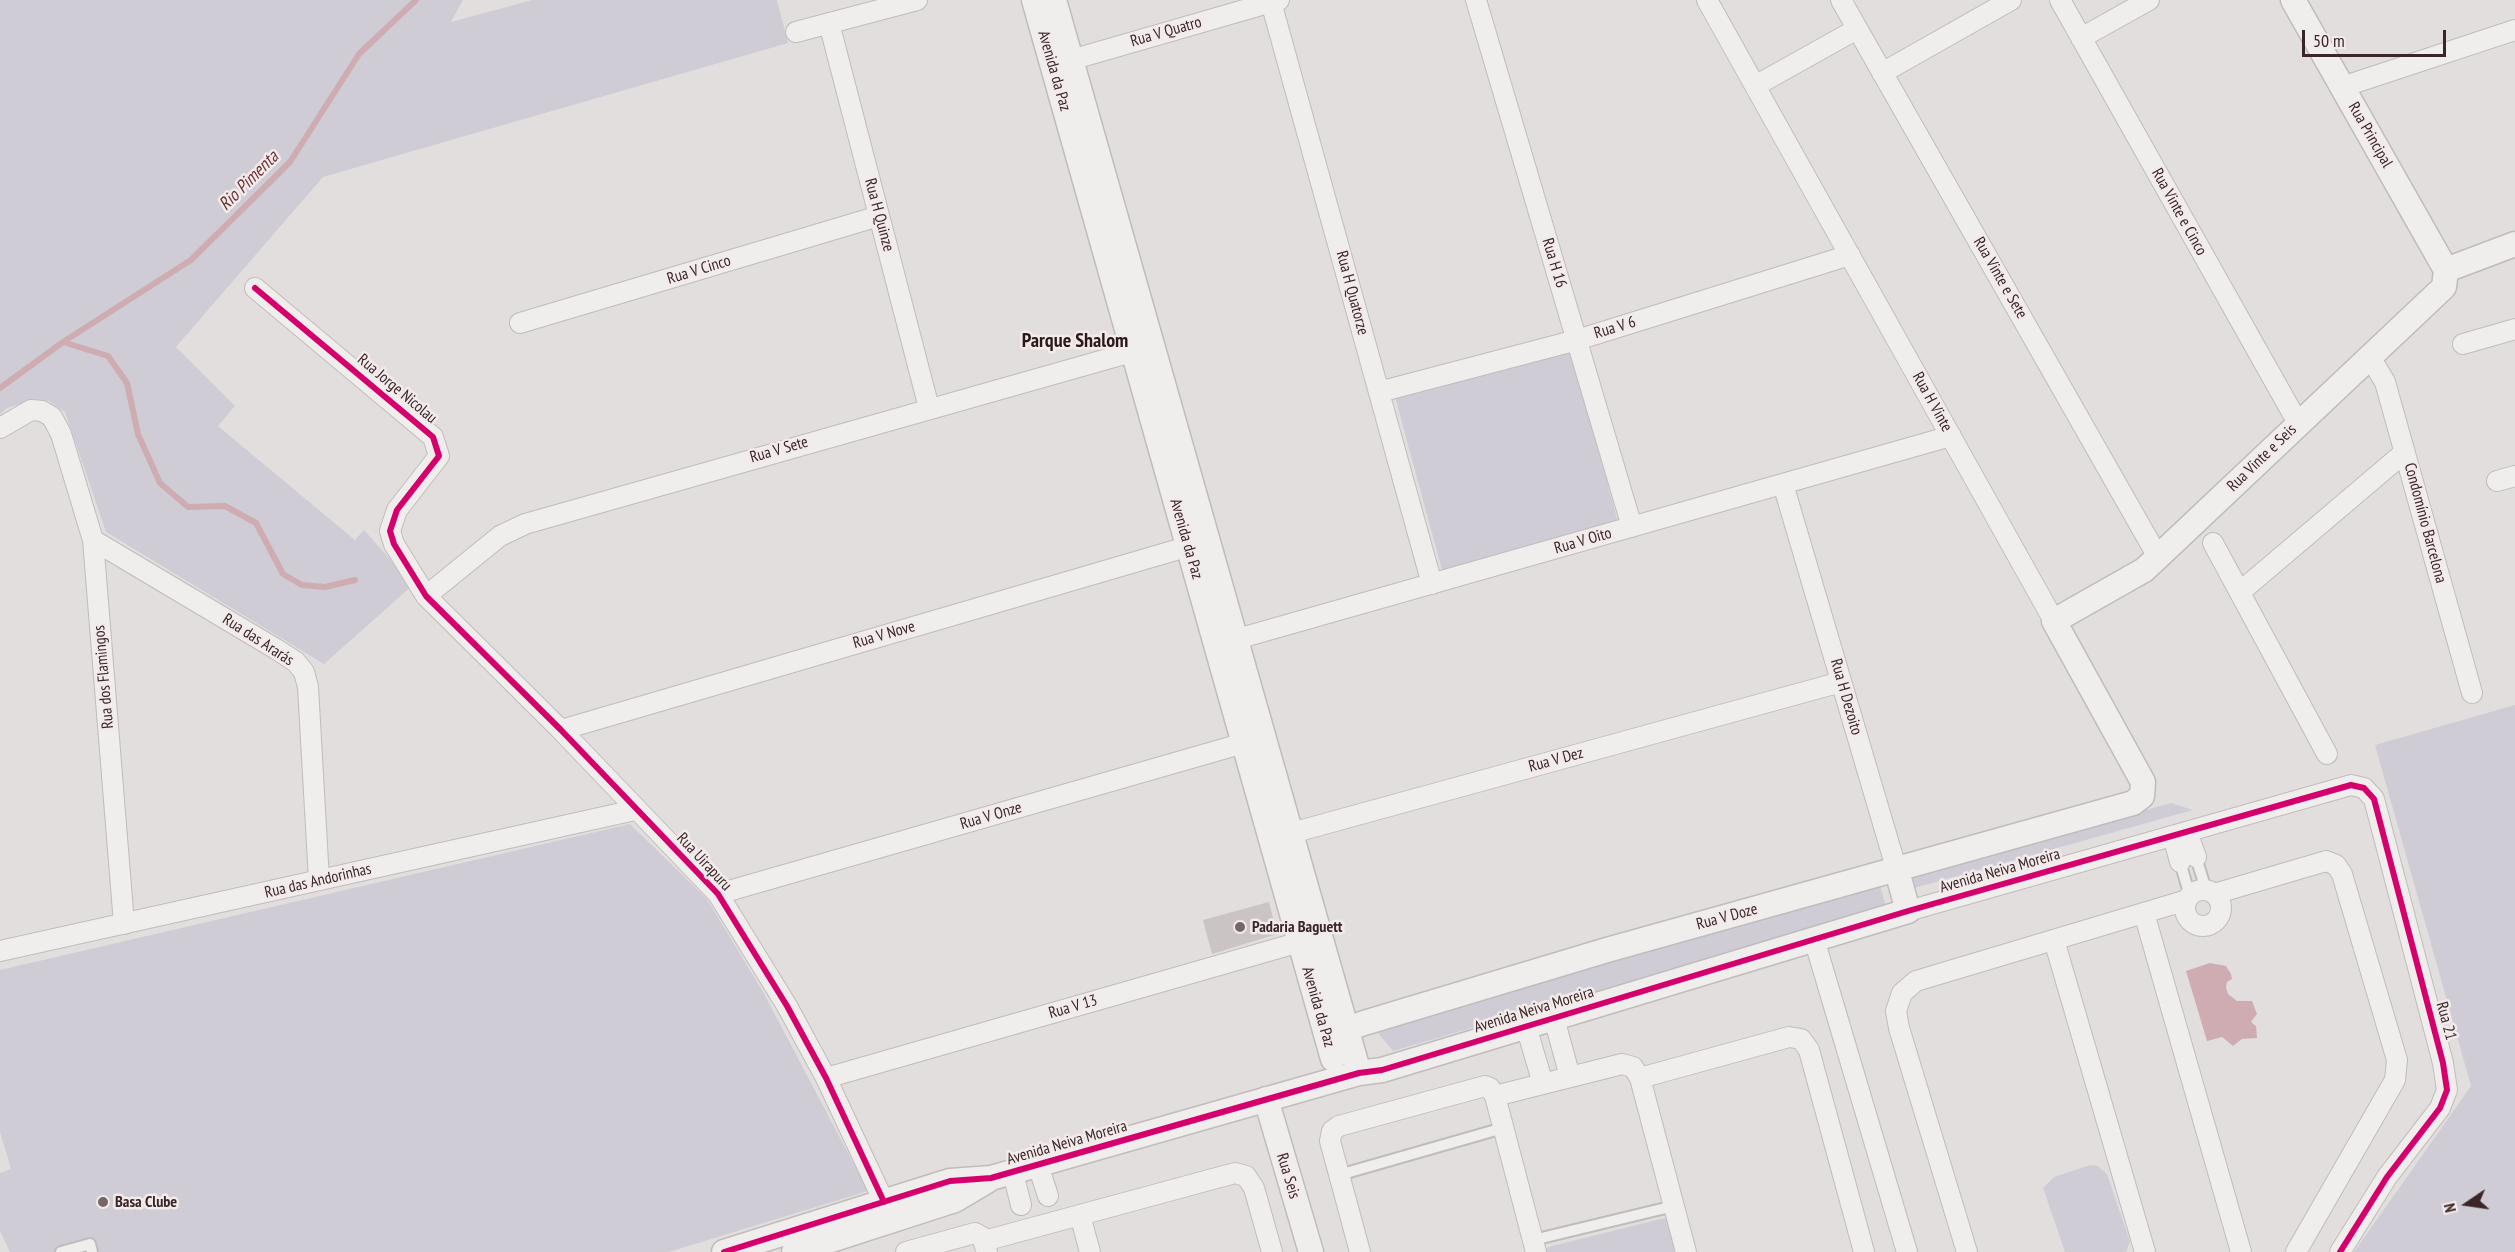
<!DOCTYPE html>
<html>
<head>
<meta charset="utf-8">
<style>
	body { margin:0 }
	#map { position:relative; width:2515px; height:1252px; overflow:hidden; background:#e3dede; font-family:"PT Sans Narrow",sans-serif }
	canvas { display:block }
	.north { position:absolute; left:2437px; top:1174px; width:60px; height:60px; -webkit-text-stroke:4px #f3ebeb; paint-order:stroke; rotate:257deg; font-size:16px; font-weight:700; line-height:24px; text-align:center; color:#3b2627 }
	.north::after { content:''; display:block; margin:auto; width:21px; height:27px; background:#3b2627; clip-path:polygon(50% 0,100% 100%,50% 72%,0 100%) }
	.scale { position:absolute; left:2302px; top:30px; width:144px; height:27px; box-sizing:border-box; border:3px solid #3b2627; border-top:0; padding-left:8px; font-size:18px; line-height:21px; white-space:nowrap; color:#3b2627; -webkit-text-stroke:4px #f3ebeb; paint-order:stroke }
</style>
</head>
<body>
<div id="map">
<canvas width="2515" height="1252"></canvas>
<div class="north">N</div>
<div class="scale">50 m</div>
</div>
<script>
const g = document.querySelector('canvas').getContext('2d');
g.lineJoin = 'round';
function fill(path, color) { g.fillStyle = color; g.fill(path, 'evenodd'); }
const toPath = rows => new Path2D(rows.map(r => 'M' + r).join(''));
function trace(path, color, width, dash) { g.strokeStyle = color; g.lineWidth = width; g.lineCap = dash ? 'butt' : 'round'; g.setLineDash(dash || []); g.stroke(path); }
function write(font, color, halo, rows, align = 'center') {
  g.font = font + ' "PT Sans Narrow",sans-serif'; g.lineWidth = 5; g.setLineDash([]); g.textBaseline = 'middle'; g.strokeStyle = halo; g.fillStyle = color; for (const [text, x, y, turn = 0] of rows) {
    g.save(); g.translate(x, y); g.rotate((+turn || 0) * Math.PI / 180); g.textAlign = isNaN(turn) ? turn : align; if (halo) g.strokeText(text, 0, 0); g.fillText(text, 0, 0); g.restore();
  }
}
fill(toPath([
	[0,0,463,0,451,22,532,0,777,0,788,43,323,177,176,347,235,406,218,426,355,540,364,530,413,585,324,664,106,532,65,412,49,401,32,400,7,408,0,414],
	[1571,349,1618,522,1442,570,1395,397],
	[2515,705,2515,1252,2354,1252,2471,1086,2375,745],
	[2171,803,2193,810,1911,889,1909,876],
	[630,824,707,899,762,990,868,1191,669,1252,10,1252,0,1231,0,1173,11,1169,0,1132,0,970],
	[1880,886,1886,906,1393,1051,1375,1029],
	[2090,1165,2098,1166,2107,1174,2130,1242,2126,1252,2065,1252,2043,1188,2054,1177],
	[1664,1218,1669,1219,1676,1252,1544,1252,1548,1247]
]), '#cfccd6');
fill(toPath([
	[2210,963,2226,966,2231,974,2232,979,2227,982,2226,987,2228,994,2237,1001,2252,1001,2257,1014,2251,1022,2256,1026,2257,1038,2242,1039,2233,1046,2222,1037,2207,1041,2186,971]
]), '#ceacb1');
trace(toPath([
	[63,342,108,356,127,383,138,434,160,483,188,507,225,506,256,523,283,574,302,585,325,587,355,580],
	[0,388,63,342,191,260,290,162,359,54,416,0]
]), '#ceacb1', 6);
fill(toPath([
	[1269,902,1277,934,1212,954,1203,920]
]), '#cac4c4');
const service = toPath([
	[2196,857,2206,890],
	[2180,862,2190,896],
	[1339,1175,1503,1128],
	[1533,1240,1674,1206],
	[61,1252,90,1244,92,1252]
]);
const minor = toPath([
	[1476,0,1632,527],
	[1707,0,2054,621],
	[1841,0,2158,557],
	[2060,0,2298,423],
	[1271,2,1432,584],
	[829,23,929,408],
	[796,32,917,0],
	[2081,38,2149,0],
	[1057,64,1279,0],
	[1882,73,2011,0],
	[1755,86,1857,29],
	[2342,87,2515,30],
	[255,288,433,437,439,456,397,510,390,531,394,544,426,596,561,730,718,894,787,1006,826,1078,884,1202],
	[520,323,879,216],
	[2463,344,2515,329],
	[2370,357,2385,382,2472,693],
	[1379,392,1577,340,1850,255],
	[0,428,31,410,42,411,52,417,61,434,93,540,124,924],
	[2497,481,2515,476],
	[1783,484,1897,871],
	[93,540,276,649,296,662,304,672,308,687,319,880],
	[2213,543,2327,754],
	[2240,592,2405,452],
	[426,596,500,536,525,524,1146,348],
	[1223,643,1951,436],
	[561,730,1200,543],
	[2187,832,2196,857],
	[2173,836,2180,862],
	[1277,837,1841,682],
	'2185 908a18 18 0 1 1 36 0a18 18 0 1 1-36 0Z',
	[718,894,1258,739],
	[2214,894,2326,861,2336,865,2342,874,2397,1060,2395,1080,2296,1252],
	[1908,911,2351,785,2364,788,2374,799,2443,1063,2447,1090,2440,1108,2387,1177,2340,1252],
	[2144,913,2241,1252],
	[1814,939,1907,1252],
	[2054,940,2145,1252],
	[0,951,635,810],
	[1554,1018,1570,1077],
	[1526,1026,1543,1084],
	[826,1078,1314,938],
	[1640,1078,1789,1037,1801,1039,1809,1050,1864,1252],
	[1495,1096,1622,1064,1633,1067,1640,1078,1686,1252],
	[1038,1165,1048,1196],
	[1013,1173,1021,1205],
	[1080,1215,1090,1252],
	[984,1241,1235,1173,1246,1176,1254,1188,1272,1252],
	[906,1252,975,1233,982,1237,987,1252],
	[1360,1252,1330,1141,1332,1131,1339,1126,1485,1086,1490,1088,1495,1096,1536,1252],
	[1967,1252,1899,1028,1896,1011,1902,993,1916,981,2187,900]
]);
const tertiary = toPath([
	[1034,0,1333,1059],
	[1054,0,1359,1073],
	[2293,0,2446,270],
	[2446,270,2515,244],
	[1329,1045,1347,1029,1364,1023,1607,950,2133,803,2142,796,2143,782,2054,621,2144,570,2158,557,2444,287,2446,270],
	[1266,1099,1311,1252],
	[724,1252,950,1181,991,1178,1359,1073,1382,1070,1908,911,1897,871],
	[794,1252,955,1200,987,1181]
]);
trace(service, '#c1bcbc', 14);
trace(minor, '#c1bcbc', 22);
trace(tertiary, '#c1bcbc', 27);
trace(service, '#f0eded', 10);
trace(minor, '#f0eded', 20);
trace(tertiary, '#f0eded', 24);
trace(toPath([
	[255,288,433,437,439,456,397,510,390,531,394,544,426,596,561,730,718,894,787,1006,826,1078,884,1202],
	[724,1252,950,1181,991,1178,1359,1073,1382,1070,1908,911,2351,785,2364,788,2374,799,2443,1063,2447,1090,2440,1108,2387,1177,2340,1252]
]), '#d6006c', 6);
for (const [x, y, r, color] of [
	[1240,927,6,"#766667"],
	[103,1202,6,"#766667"]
]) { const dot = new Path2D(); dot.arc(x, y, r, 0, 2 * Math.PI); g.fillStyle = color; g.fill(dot); trace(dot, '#f3ebeb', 2); }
write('16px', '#3b2627', '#f3ebeb', [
	["Rua V Quatro",1166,32,-16],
	["Avenida da Paz",1054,71,74],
	["Rua Principal",2370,135,60],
	["Rua Vinte e Cinco",2179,212,61],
	["Rua H Quinze",879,215,75],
	["Rua H 16",1554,263,73],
	["Rua V Cinco",699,270,-17],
	["Rua Vinte e Sete",2000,278,60],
	["Rua H Quatorze",1352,293,75],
	["Rua V 6",1615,328,-17],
	["Rua Jorge Nicolau",397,389,40],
	["Rua H Vinte",1932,402,61],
	["Rua V Sete",779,450,-16],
	["Rua Vinte e Seis",2262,458,-44],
	["Condomínio Barcelona",2425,523,75],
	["Avenida da Paz",1186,539,74],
	["Rua V Oito",1583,541,-16],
	["Rua V Nove",884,635,-16],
	["Rua das Ararás",258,640,33],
	["Rua dos Flamingos",104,677,-95],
	["Rua H Dezoito",1846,697,74],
	["Rua V Dez",1556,760,-15],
	["Rua V Onze",991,816,-16],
	["Rua Uirapuru",704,862,47],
	["Avenida Neiva Moreira",2000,871,-16],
	["Rua das Andorinhas",318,881,-13],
	["Rua V Doze",1727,917,-15],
	["Rua V 13",1073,1007,-16],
	["Avenida da Paz",1318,1007,74],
	["Avenida Neiva Moreira",1534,1010,-17],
	["Rua 21",2446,1021,75],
	["Avenida Neiva Moreira",1067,1143,-16],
	["Rua Seis",1288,1176,73]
]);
write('bold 16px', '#3b2627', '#f3ebeb', [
	["Padaria Baguett",1252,927],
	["Basa Clube",115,1202]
], 'left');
write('italic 18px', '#6d3239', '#f3ebeb', [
	["Rio Pimenta",249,181,-45]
]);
write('bold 20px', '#2b1919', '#f3ebeb', [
	["Parque Shalom",1075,341]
]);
</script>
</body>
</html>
